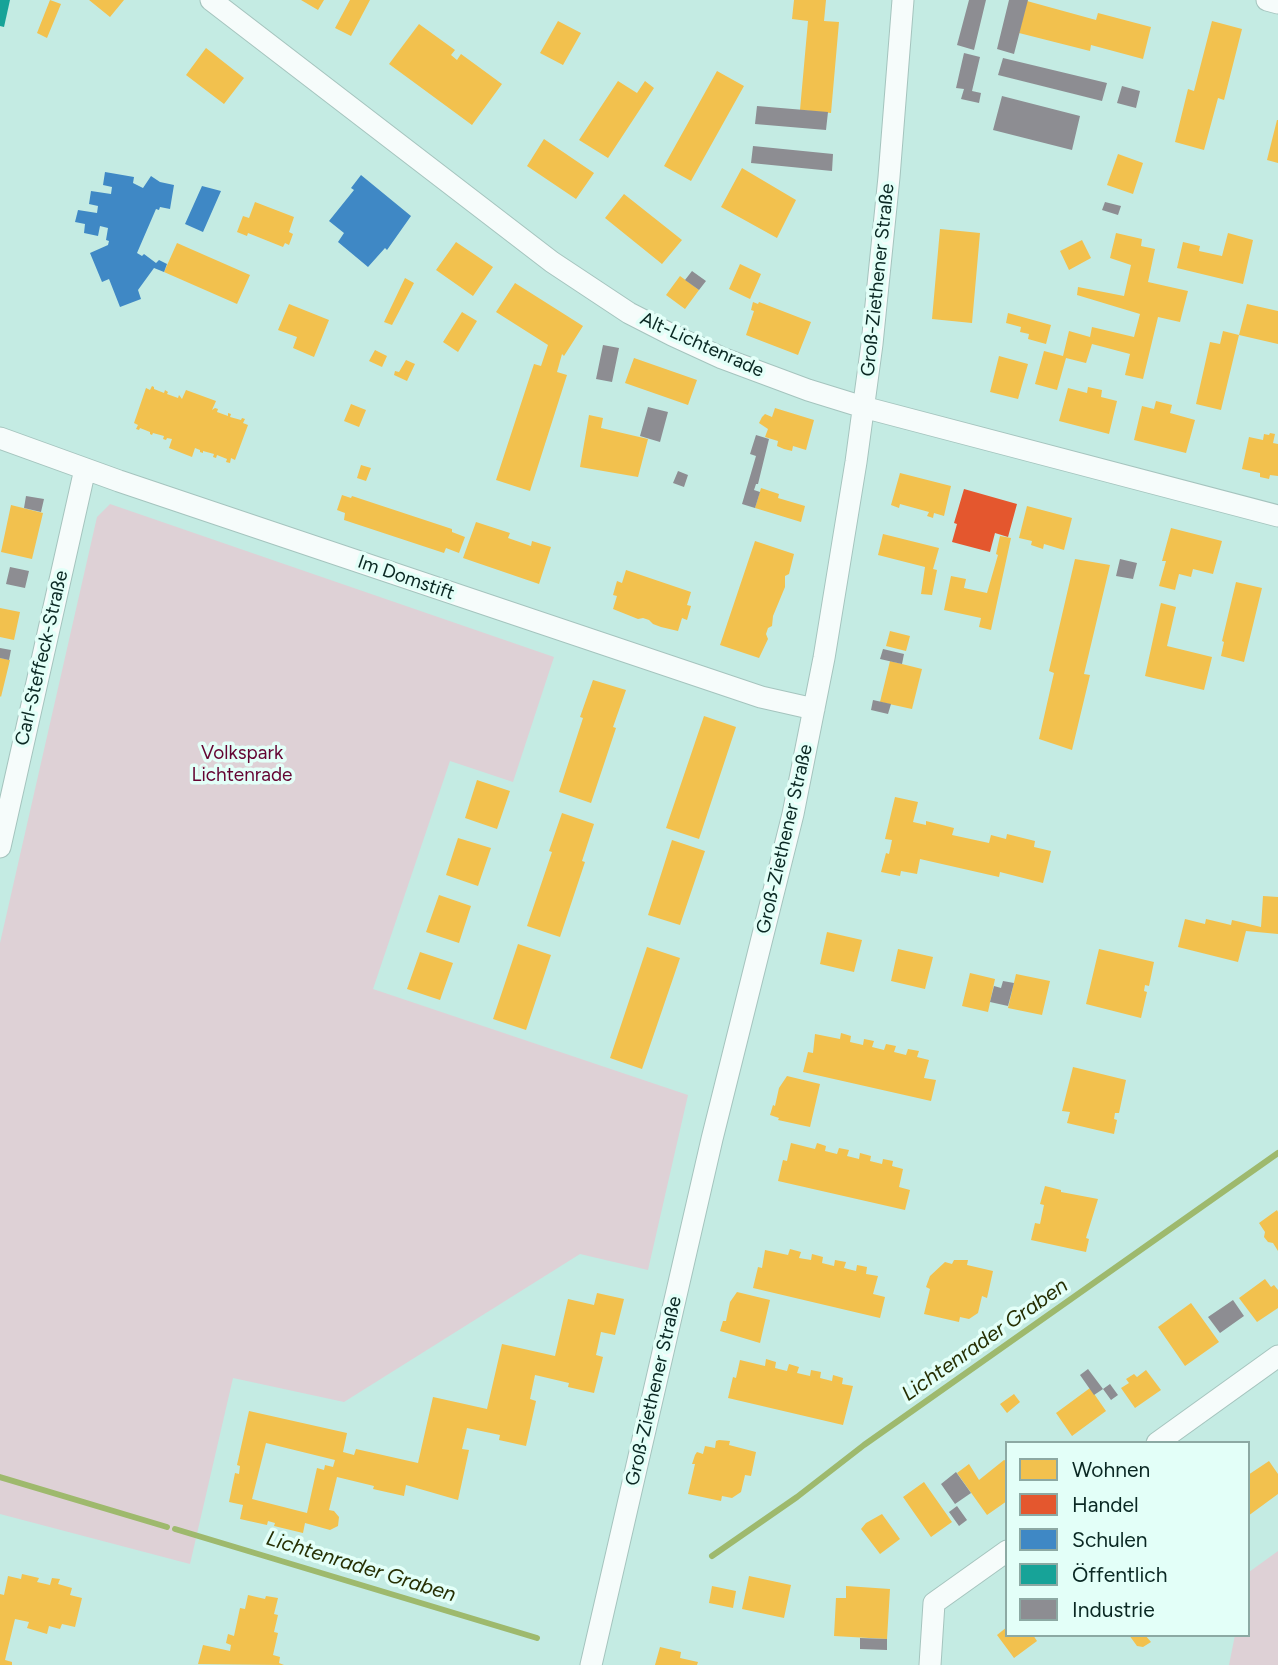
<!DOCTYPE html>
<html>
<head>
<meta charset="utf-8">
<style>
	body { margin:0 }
	#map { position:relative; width:1278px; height:1665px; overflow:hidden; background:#c4ebe3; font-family:Figtree,sans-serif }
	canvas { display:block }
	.legend { position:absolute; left:1005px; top:1441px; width:245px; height:196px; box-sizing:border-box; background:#e3fff8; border:2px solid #8ca9a3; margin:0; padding:9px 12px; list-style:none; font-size:21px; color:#0a2823 }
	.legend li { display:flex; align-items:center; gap:14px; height:35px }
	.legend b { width:35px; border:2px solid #8ca9a3 }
</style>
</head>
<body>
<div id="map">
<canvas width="1278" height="1665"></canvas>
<ul class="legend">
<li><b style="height:19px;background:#f2c14e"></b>Wohnen</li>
<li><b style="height:19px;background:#e4572e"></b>Handel</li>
<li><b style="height:19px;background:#3f88c5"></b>Schulen</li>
<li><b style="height:19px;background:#17a398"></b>Öffentlich</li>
<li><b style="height:19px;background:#8d8d92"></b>Industrie</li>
</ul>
</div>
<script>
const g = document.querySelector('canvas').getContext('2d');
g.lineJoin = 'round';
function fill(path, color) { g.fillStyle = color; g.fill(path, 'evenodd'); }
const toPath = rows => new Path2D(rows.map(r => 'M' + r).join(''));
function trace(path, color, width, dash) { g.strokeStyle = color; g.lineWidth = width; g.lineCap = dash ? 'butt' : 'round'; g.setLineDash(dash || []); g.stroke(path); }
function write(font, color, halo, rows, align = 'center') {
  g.font = font + ' Figtree,sans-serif'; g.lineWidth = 7; g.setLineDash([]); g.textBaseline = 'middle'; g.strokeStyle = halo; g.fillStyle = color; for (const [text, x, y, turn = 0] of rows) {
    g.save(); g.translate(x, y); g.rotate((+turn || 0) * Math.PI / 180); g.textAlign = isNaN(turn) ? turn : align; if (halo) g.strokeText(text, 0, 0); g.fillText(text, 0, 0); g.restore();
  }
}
fill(toPath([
	[110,504,554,657,513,782,450,761,373,989,688,1095,648,1270,580,1254,344,1402,233,1378,190,1564,0,1514,0,943,97,517],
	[1278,1551,1278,1665,1229,1665,1235,1635,1248,1635,1249,1572]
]), '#ded1d6');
fill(toPath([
	[50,0,61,4,47,38,37,33],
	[89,0,124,0,110,17],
	[301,0,324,0,318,10],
	[350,0,370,0,351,36,335,28],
	[794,0,826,0,824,21,839,22,831,113,800,110,808,21,792,19],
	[1027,1,1096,20,1098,13,1151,27,1143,59,1091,45,1090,51,1019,33],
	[558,21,581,33,563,65,540,53],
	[1212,21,1242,29,1224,100,1218,98,1204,150,1175,142,1188,89,1194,91],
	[419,24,455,50,451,55,457,60,461,54,502,84,472,125,389,64],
	[206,48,244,78,224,104,186,75],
	[717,71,744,86,691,181,664,166],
	[618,81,637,93,645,81,654,88,608,158,579,140],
	[1277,120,1278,120,1278,163,1267,160],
	[544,139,594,173,576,199,527,166],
	[1118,154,1143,163,1133,194,1107,185],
	[742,168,796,200,777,238,721,207],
	[624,194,682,240,662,264,605,218],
	[255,202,294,217,289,232,293,234,289,245,285,243,283,247,248,233,247,236,237,232,243,216,249,218],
	[940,229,980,233,972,323,932,319],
	[1116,233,1142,239,1141,246,1155,249,1148,282,1188,291,1180,322,1158,317,1143,379,1125,375,1130,354,1092,344,1086,363,1066,358,1057,390,1035,384,1044,351,1063,356,1069,331,1090,337,1092,327,1134,337,1140,314,1077,295,1078,287,1124,296,1131,265,1110,258],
	[1228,233,1253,240,1243,284,1177,268,1183,242,1200,246,1199,251,1222,256],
	[1082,240,1091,258,1069,270,1060,251],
	[456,242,493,267,473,296,436,270],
	[177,243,250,275,237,304,164,272],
	[740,264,761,274,750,299,729,289],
	[680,276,699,290,685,309,666,295],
	[405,278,414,283,392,325,384,322],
	[515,283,583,326,564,356,562,354,557,372,567,375,530,491,496,480,534,364,541,366,548,345,496,312],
	[753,302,758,304,759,302,811,322,798,355,746,335,754,311,751,310],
	[289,304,329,320,314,357,293,348,297,337,278,330],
	[1247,304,1278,311,1278,344,1239,335],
	[462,312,477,321,458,352,443,342],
	[1008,313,1051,325,1046,344,1028,339,1029,334,1020,332,1021,327,1006,323],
	[1223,331,1239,335,1221,410,1196,404,1210,342,1220,344],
	[375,350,387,356,382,367,369,361],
	[999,356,1028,364,1018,399,990,392],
	[634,358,697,380,688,405,625,383],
	[406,360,415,364,407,381,394,375,395,371,399,372],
	[152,386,154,387,154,389,164,393,165,390,168,392,167,394,178,398,179,395,182,399,186,390,216,401,212,410,215,408,218,409,217,412,228,416,228,413,231,414,230,417,241,420,242,418,245,419,243,423,248,425,235,460,231,458,230,463,226,462,227,459,217,455,216,458,213,457,214,454,203,451,203,453,200,452,200,450,195,448,192,457,169,448,172,439,167,438,166,440,163,439,164,436,153,433,152,435,150,434,150,432,140,428,139,430,136,429,138,425,134,423,146,388,150,390],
	[1088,387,1102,390,1101,397,1117,401,1109,434,1059,421,1068,388,1087,393],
	[1156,401,1172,405,1170,413,1195,420,1186,453,1134,440,1142,406,1154,409],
	[351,404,366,410,359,427,344,421],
	[775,408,814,420,806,450,793,446,792,451,784,449,777,446,778,441,765,437,768,429,759,423,762,417,765,414,772,417],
	[589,415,603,418,601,428,648,439,638,477,580,467],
	[1270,433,1275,434,1273,443,1278,444,1278,476,1270,475,1269,479,1260,477,1260,473,1242,469,1249,437,1263,440,1264,434,1269,435],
	[361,465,371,468,366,481,357,478],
	[900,473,951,486,944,516,934,513,933,518,927,516,929,512,900,504,899,508,891,505],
	[761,488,779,494,778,498,805,506,801,522,755,508],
	[342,495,351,498,352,496,452,529,452,532,465,537,459,553,446,548,444,553,344,520,345,513,337,510],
	[11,505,43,513,32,559,1,552],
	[1027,506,1072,518,1064,550,1044,544,1043,549,1031,545,1032,541,1019,538],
	[476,522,510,533,508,538,531,546,532,541,551,547,539,584,463,558],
	[1171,528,1222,541,1213,574,1193,569,1191,577,1179,574,1175,590,1159,586,1166,561,1162,561],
	[883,534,939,548,933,569,937,570,932,595,921,594,925,567,878,555],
	[1000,536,1011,538,991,630,979,627,981,618,944,610,951,576,966,579,964,588,987,593,998,555,996,554],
	[755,541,794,554,789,574,785,576,785,587,773,616,772,626,768,628,766,634,768,639,759,658,720,645],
	[1075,559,1110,565,1084,674,1090,675,1072,750,1039,739,1054,673,1049,671],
	[626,570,691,592,687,605,691,606,687,620,682,618,678,631,661,627,653,624,649,620,643,618,638,619,613,609,617,596,613,595,617,581,622,583],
	[1236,582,1262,588,1244,662,1221,656,1224,642,1222,641],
	[1161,603,1176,607,1167,646,1212,657,1204,690,1145,676],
	[0,608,20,612,14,640,0,637],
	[890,631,910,636,906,651,886,646],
	[0,658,10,660,1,697,0,696],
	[890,661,922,669,912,709,880,702],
	[593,680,626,690,613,727,616,728,591,803,559,792,583,718,580,717],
	[704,716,736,727,699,839,666,828],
	[477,780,510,791,497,829,465,818],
	[895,797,918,802,913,822,926,825,926,821,954,828,952,835,989,843,991,835,1006,839,1007,834,1035,841,1034,847,1051,851,1043,883,1000,872,999,877,920,859,917,874,901,871,900,876,881,872,886,853,889,854,892,840,885,839],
	[562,813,594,824,582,861,585,862,560,937,527,926,552,852,549,851],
	[458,838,491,848,478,886,446,875],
	[672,840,705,851,680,925,648,915],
	[439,895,471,906,459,943,426,932],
	[1263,896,1278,897,1278,934,1246,931,1238,962,1178,947,1185,919,1205,924,1206,919,1231,925,1232,920,1261,927],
	[827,932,862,940,854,972,820,964],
	[518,944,551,955,526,1030,493,1019],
	[647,947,680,958,642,1069,610,1058],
	[898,949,933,957,925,989,891,981],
	[1099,949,1154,962,1149,986,1145,985,1144,991,1147,992,1141,1018,1086,1004],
	[420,952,453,963,440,1000,407,989],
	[970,973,995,979,988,1012,962,1006],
	[1016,974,1050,981,1042,1015,1008,1008],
	[841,1033,851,1036,850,1042,863,1045,864,1039,874,1041,872,1047,884,1050,886,1044,896,1046,894,1052,906,1055,908,1049,919,1051,917,1057,929,1060,924,1078,936,1080,931,1101,803,1072,808,1052,813,1053,815,1034,840,1039],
	[1073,1067,1126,1080,1119,1113,1115,1113,1114,1119,1117,1120,1114,1134,1067,1123,1070,1112,1062,1111],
	[787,1076,820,1084,810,1127,778,1120,779,1118,770,1115,773,1105,775,1106,779,1088],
	[791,1143,815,1149,817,1143,826,1146,825,1151,837,1154,839,1148,849,1150,847,1156,859,1159,860,1153,871,1156,870,1161,882,1164,883,1159,893,1161,892,1166,903,1169,899,1187,910,1190,905,1210,778,1181,783,1160,787,1161],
	[1045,1186,1061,1190,1061,1192,1098,1199,1086,1238,1089,1239,1086,1252,1031,1240,1035,1223,1040,1224,1044,1205,1040,1204],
	[1277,1210,1278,1212,1278,1251,1273,1243,1268,1242,1264,1237,1265,1232,1259,1223],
	[790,1249,801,1252,799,1258,811,1260,812,1254,823,1257,822,1263,834,1266,835,1260,846,1262,844,1268,856,1271,857,1265,867,1267,866,1274,878,1276,873,1294,885,1297,880,1318,753,1288,758,1267,762,1268,765,1250,788,1255],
	[954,1260,968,1260,967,1265,993,1271,987,1298,982,1296,978,1313,969,1319,960,1317,959,1322,924,1314,930,1289,926,1287,930,1276,945,1262,952,1264],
	[1265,1279,1271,1287,1274,1285,1278,1290,1278,1308,1257,1322,1239,1298],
	[737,1292,770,1300,760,1343,720,1331,723,1321,726,1321,730,1302],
	[597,1293,624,1299,615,1335,601,1332,596,1355,603,1357,594,1393,568,1387,569,1383,535,1375,530,1399,536,1401,526,1446,499,1440,500,1435,467,1428,462,1449,469,1450,458,1500,406,1485,404,1496,373,1489,374,1486,337,1477,329,1510,334,1511,339,1517,338,1526,330,1530,305,1523,303,1533,274,1526,275,1523,268,1521,267,1525,240,1519,243,1505,229,1502,235,1473,239,1474,240,1466,237,1465,249,1411,347,1433,343,1452,354,1455,356,1449,418,1463,433,1397,487,1409,502,1344,555,1356,568,1299,594,1305],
	[266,1443,335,1460,333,1467,325,1465,324,1470,317,1468,307,1513,252,1499],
	[1191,1303,1219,1342,1185,1366,1158,1327],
	[766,1359,776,1362,775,1368,787,1371,789,1364,799,1367,797,1373,810,1376,811,1370,821,1372,820,1378,832,1381,833,1375,843,1378,842,1384,853,1386,843,1425,728,1398,733,1377,736,1378,740,1360,765,1366],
	[1146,1370,1161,1390,1135,1408,1121,1388,1129,1383,1126,1379,1134,1374,1137,1377],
	[1090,1388,1106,1411,1072,1436,1056,1413],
	[1014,1394,1020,1402,1007,1413,1000,1404],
	[719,1440,730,1441,729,1445,756,1452,751,1476,745,1475,741,1492,732,1498,722,1496,721,1501,688,1494,695,1464,692,1464,695,1455,697,1452,703,1454,705,1446,715,1448,716,1441],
	[1004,1460,1007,1461,1007,1501,987,1515,957,1473,969,1464,979,1480],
	[1269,1461,1278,1474,1278,1494,1248,1516,1248,1475],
	[924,1482,952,1522,931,1537,903,1497],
	[882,1514,900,1539,880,1554,861,1529,866,1523],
	[22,1574,39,1578,37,1582,50,1585,52,1578,60,1579,58,1584,72,1588,70,1595,82,1598,75,1627,62,1624,60,1629,49,1626,47,1634,27,1628,29,1622,15,1619,5,1660,12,1662,12,1665,0,1665,0,1594,4,1595,8,1576,21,1579],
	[749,1576,791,1585,784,1618,742,1609],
	[712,1586,736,1591,733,1608,709,1603],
	[846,1586,890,1589,887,1639,834,1636,836,1598,846,1598],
	[248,1595,265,1599,266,1596,278,1598,274,1614,278,1615,274,1632,278,1633,273,1655,280,1657,279,1663,284,1665,198,1664,203,1645,230,1651,231,1645,226,1643,228,1634,234,1636,240,1608,245,1609],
	[1007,1627,1007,1635,1033,1635,1037,1641,1014,1658,997,1635],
	[1129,1635,1145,1635,1151,1642,1143,1647,1137,1646],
	[660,1647,681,1652,680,1658,698,1662,697,1665,655,1665]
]), '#f2c14e');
fill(toPath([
	[964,489,1017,504,1008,537,995,533,990,552,952,542,957,524,954,523]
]), '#e4572e');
fill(toPath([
	[105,172,134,177,133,183,143,188,151,176,160,182,174,185,170,209,160,207,159,210,156,209,137,253,142,256,144,254,156,263,159,260,167,264,164,272,154,268,138,290,141,299,120,307,109,279,102,282,90,253,108,245,109,241,106,240,108,228,100,226,98,236,84,233,85,224,75,222,78,210,97,213,98,206,89,204,91,191,111,194,112,187,103,185],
	[361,175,411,216,387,250,385,248,368,267,338,242,344,233,329,221,354,190,351,188],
	[202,186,221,191,203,232,185,224]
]), '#3f88c5');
fill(toPath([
	[0,0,10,0,4,27,0,26]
]), '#17a398');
fill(toPath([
	[969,0,986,0,974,50,957,45],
	[1009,0,1028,0,1014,54,997,49],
	[964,53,980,57,972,91,981,93,979,103,961,99,964,89,956,88],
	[1003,58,1107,83,1102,101,998,75],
	[1122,86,1140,91,1136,108,1117,103],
	[1002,96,1080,116,1072,150,993,130],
	[757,106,828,112,826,130,755,124],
	[753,146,833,154,832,171,751,163],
	[1105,202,1121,206,1118,215,1102,210],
	[692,271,706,281,699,290,685,280],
	[603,345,619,348,612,382,596,379],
	[648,407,668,412,660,442,640,436],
	[756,435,769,439,758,484,756,484,754,490,760,492,755,508,742,504,756,456,750,454],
	[678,471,688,475,684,487,673,483],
	[26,496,44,499,41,512,24,508],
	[1120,559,1137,563,1133,579,1116,576],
	[10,567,29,571,25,588,6,584],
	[0,648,11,650,9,660,0,658],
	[883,649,904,654,902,664,880,659],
	[873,700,891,704,888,714,871,710],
	[1003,981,1014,983,1008,1006,990,1002,994,986,1001,988],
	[1233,1300,1244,1316,1220,1333,1208,1317],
	[1088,1369,1103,1389,1094,1395,1080,1375],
	[1110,1384,1118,1395,1111,1400,1103,1389],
	[956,1472,971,1493,955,1504,941,1484],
	[957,1506,967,1520,959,1526,949,1512],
	[860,1638,887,1639,887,1650,860,1649]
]), '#8d8d92');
trace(toPath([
	[0,1477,167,1527],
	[175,1529,537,1638],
	[712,1556,797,1497,864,1445,1278,1153]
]), '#9eb96d', 6);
const minor = toPath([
	[211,0,552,262,629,313,672,335,722,358,808,390,863,407,1278,516],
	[1267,0,1278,3],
	[0,438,119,481,761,697,814,709],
	[0,847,85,469],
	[1157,1443,1278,1356],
	[591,1665,712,1139,793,814,824,658,856,462,872,344,889,177,903,0],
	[930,1665,934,1603,1007,1551]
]);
trace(minor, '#a5c4be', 23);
trace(minor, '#f6fcfb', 21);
write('19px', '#0a2823', '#e3fff8', [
	["Groß-Ziethener Straße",878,280,-84],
	["Alt-Lichtenrade",702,345,24],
	["Im Domstift",406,578,19],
	["Carl-Steffeck-Straße",42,658,-77],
	["Groß-Ziethener Straße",785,839,-77],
	["Groß-Ziethener Straße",654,1391,-77]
]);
write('19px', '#640432', '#e3fff8', [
	["Volkspark",242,753],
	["Lichtenrade",242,775]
]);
write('italic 21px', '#262f03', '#e3fff8', [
	["Lichtenrader Graben",985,1340,-35],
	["Lichtenrader Graben",361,1567,17]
]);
</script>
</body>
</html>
